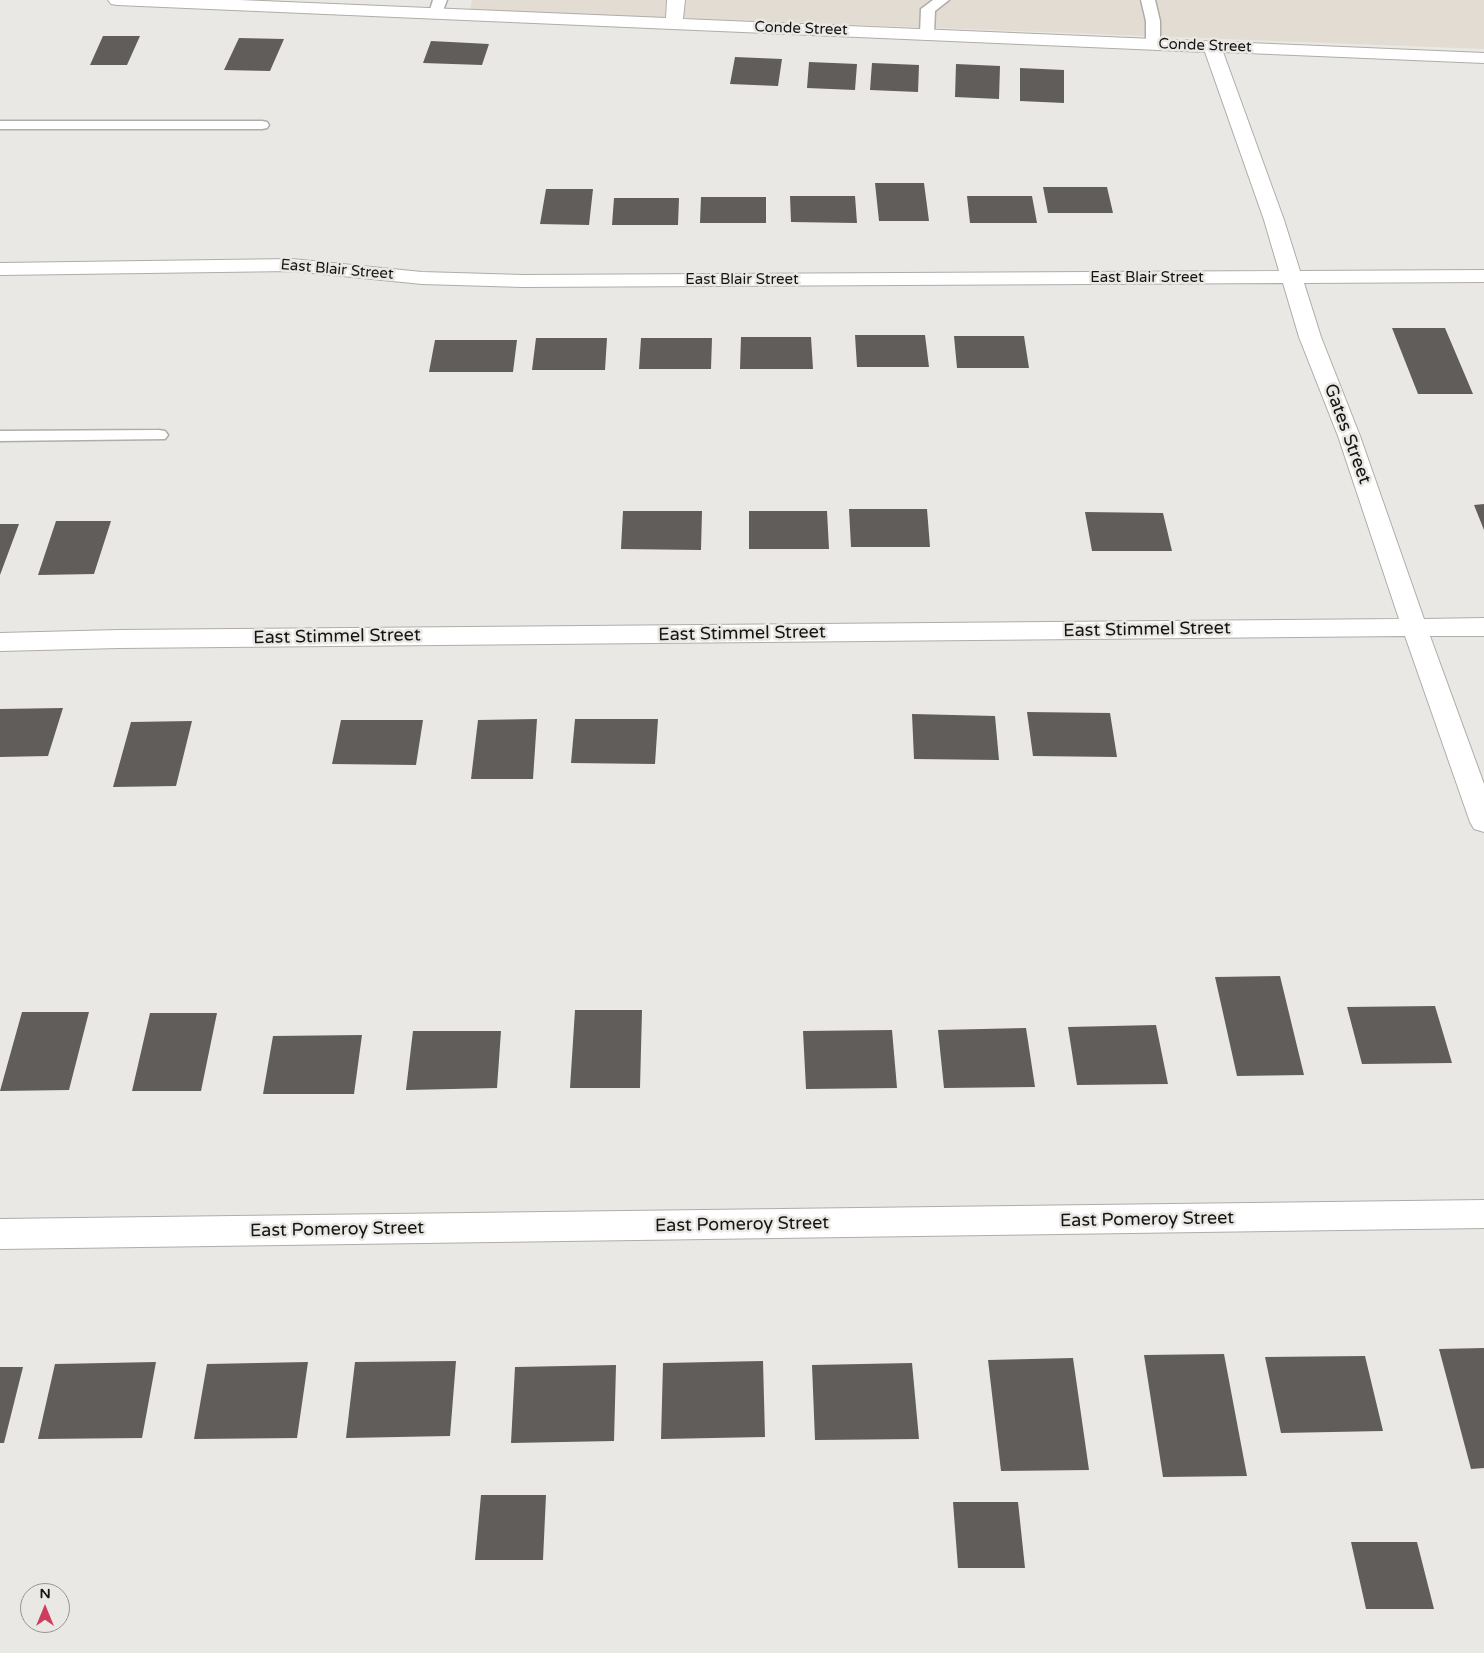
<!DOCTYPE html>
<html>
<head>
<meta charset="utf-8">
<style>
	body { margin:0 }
	#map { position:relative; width:1484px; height:1653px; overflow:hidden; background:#eae8e4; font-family:"Varela Round",sans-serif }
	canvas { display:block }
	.north { position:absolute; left:20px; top:1583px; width:50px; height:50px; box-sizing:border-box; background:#eae8e4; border:1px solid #959491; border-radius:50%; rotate:0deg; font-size:14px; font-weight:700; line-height:20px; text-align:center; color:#161514 }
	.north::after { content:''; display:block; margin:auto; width:18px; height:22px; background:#cc3d5e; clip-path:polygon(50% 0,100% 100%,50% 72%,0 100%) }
</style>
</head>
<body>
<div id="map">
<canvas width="1484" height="1653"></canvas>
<div class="north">N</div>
</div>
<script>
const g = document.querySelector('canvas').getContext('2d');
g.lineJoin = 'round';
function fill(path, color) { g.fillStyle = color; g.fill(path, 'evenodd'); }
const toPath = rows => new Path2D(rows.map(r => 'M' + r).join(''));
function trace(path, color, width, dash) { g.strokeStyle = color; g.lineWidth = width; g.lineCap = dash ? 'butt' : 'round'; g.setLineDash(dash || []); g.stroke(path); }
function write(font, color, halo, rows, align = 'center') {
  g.font = font + ' "Varela Round",sans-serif'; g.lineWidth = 5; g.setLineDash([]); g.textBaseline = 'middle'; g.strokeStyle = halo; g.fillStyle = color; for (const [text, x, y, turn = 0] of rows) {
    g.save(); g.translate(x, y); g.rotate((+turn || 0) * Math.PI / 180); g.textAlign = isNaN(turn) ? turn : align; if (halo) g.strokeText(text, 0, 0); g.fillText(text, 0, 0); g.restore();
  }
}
fill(toPath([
	[472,0,1484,0,1484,49,470,10]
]), '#e3dcd2');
fill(toPath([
	[103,36,140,36,127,65,90,65],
	[239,38,284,39,270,71,224,70],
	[431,41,489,44,482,65,423,63],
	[735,57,782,59,778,86,730,84],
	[809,62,857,64,855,90,807,88],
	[872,63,919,65,918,92,870,90],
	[956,64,1000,66,999,99,955,97],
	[1020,68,1064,70,1064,103,1020,101],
	[875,183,924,183,929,221,879,221],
	[1043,187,1107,187,1113,213,1048,213],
	[546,189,593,189,589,225,540,224],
	[790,196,855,196,857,223,791,222],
	[967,196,1032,196,1037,223,970,223],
	[701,197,766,197,766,223,700,223],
	[614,198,679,198,678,225,612,225],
	[1392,328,1445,328,1473,394,1418,394],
	[855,335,925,335,929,367,857,367],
	[954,336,1024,336,1029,368,957,368],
	[741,337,811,337,813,369,740,369],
	[536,338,607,338,605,370,532,370],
	[641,338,712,338,711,369,639,369],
	[435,340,517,340,513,372,429,372],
	[1484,504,1484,530,1474,505],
	[849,509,927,509,930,547,851,547],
	[623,511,702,511,701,550,621,549],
	[749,511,827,511,829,549,749,549],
	[1085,512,1163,513,1172,551,1092,551],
	[56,521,111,521,94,574,38,575],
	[0,524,19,524,0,575],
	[63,708,48,756,0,757,0,709],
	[1027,712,1110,713,1117,757,1033,756],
	[912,714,995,716,999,760,914,759],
	[537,719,533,779,471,779,478,720],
	[575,719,658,719,655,764,571,763],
	[341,720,423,720,416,765,332,764],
	[192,721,176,786,113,787,131,722],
	[1280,976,1304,1075,1237,1076,1215,977],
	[1435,1006,1452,1063,1362,1064,1347,1007],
	[575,1010,642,1010,640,1088,570,1088],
	[22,1012,89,1012,69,1090,0,1091],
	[150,1013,217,1013,201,1091,132,1091],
	[1156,1025,1168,1084,1077,1085,1068,1027],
	[1026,1028,1035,1087,944,1088,938,1030],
	[892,1030,897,1088,806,1089,803,1031],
	[413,1031,501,1031,497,1088,406,1090],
	[362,1035,354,1094,263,1094,273,1036],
	[1484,1348,1484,1468,1471,1469,1439,1349],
	[1224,1354,1247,1476,1163,1477,1144,1355],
	[1365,1356,1383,1431,1281,1433,1265,1357],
	[1073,1358,1089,1470,1001,1471,988,1360],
	[456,1361,450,1436,346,1438,355,1362],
	[763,1361,765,1437,661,1439,663,1363],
	[156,1362,142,1438,38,1439,55,1364],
	[308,1362,297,1438,194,1439,207,1364],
	[912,1363,919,1439,815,1440,812,1365],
	[616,1365,614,1441,511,1443,515,1367],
	[0,1367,23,1367,4,1443,0,1443],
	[481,1495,546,1495,543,1560,475,1560],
	[953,1502,1018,1502,1025,1568,958,1568],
	[1351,1542,1417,1542,1434,1609,1366,1609]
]), '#605d5b');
const lane = toPath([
	[433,0,447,0,441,16,436,17,429,13,433,0],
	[933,0,949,0,935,11,934,34,927,38,920,34,921,9,933,0],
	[1141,0,1155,0,1160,21,1160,44,1158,47,1153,48,1146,44,1146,21,1141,0],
	[0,121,262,121,267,122,269,125,267,128,262,129,0,129,0,121],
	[159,430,165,431,168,435,165,439,0,441,0,431,159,430]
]);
const street = toPath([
	[108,0,239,0,666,18,667,0,685,0,683,19,1484,53,1484,63,1223,52,1284,220,1300,271,1484,270,1484,282,1304,283,1321,337,1360,436,1424,619,1484,618,1484,636,1430,636,1484,784,1484,832,1474,829,1470,822,1405,636,119,648,0,651,0,633,119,630,1399,619,1338,436,1299,337,1283,283,523,287,422,284,292,271,0,275,0,263,292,259,422,272,523,275,1279,271,1264,220,1205,52,117,5,111,4,108,0],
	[1484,1200,1484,1228,0,1249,0,1219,1484,1200]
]);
trace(lane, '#afacaa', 3);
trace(street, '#afacaa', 2);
fill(lane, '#fff');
fill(street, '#fff');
write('15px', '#161514', '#eae8e4', [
	["Conde Street",801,29,2],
	["Conde Street",1205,46,2],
	["East Blair Street",337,270,5],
	["East Blair Street",1147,278],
	["East Blair Street",742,280]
]);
write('18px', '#161514', '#eae8e4', [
	["Gates Street",1347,434,70],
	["East Stimmel Street",1147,630,-1],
	["East Stimmel Street",742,634,-1],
	["East Stimmel Street",337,637,-1],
	["East Pomeroy Street",1147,1220,-1],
	["East Pomeroy Street",742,1225,-1],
	["East Pomeroy Street",337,1230,-1]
]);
</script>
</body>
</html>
